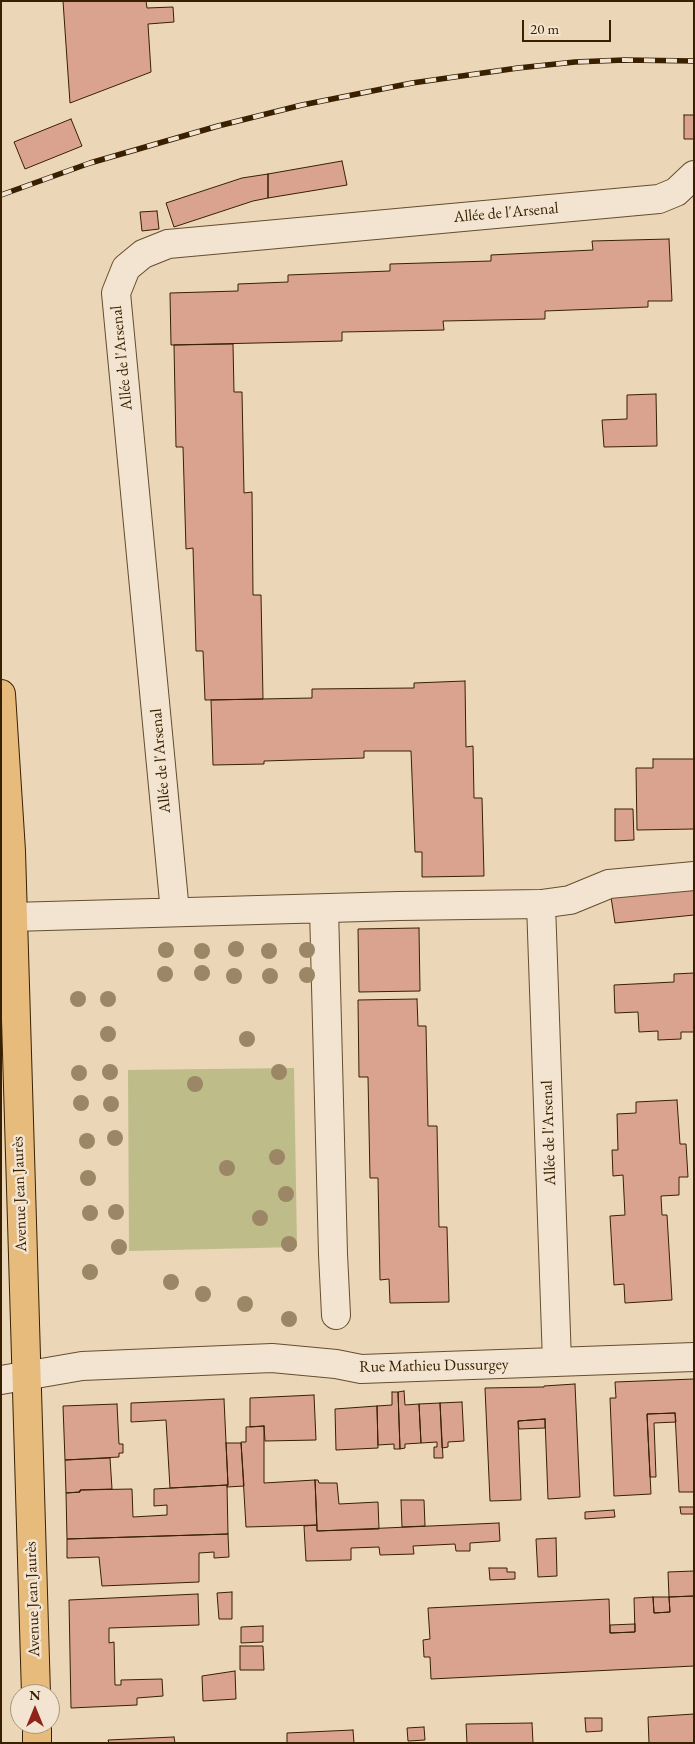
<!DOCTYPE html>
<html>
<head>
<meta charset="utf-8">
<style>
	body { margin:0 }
	#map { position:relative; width:695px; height:1744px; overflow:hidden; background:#ebd6b7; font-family:"EB Garamond",serif }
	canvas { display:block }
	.frame { position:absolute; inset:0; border:2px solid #382001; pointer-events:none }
	.north { position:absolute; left:10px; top:1684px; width:50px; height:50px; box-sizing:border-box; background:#f2e4d0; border:1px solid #a8967d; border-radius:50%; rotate:0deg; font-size:14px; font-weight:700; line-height:20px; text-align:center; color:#382001 }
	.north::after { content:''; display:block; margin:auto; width:18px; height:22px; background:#8f2418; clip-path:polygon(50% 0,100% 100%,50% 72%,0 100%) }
	.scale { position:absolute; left:522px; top:20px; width:89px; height:22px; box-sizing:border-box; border:2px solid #382001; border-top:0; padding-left:6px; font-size:15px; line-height:18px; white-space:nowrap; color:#382001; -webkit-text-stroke:4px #f2e4d0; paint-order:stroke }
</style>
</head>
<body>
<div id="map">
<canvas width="695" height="1744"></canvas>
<div class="frame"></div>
<div class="north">N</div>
<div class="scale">20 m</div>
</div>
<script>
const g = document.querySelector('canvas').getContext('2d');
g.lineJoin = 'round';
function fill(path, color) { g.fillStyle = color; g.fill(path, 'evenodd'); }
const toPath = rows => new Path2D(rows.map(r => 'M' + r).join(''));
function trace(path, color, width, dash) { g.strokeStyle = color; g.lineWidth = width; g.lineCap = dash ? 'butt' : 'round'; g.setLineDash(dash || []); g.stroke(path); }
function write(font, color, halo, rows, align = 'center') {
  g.font = font + ' "EB Garamond",serif'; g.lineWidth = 5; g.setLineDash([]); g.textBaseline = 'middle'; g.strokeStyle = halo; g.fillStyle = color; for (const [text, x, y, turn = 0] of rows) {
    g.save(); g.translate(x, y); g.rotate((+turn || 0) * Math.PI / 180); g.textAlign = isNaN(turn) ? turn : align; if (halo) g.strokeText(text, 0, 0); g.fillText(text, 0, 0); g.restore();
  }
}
fill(toPath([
	[294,1068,297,1247,129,1251,128,1070]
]), '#bebc89');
const building = toPath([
	[63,1,146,1,147,8,173,7,174,22,148,24,151,72,70,103,63,1],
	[684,115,694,115,694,139,684,139,684,115],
	[71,119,82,146,25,169,14,142,71,119],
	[342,161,347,185,268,198,268,174,342,161],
	[268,174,268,198,253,201,174,227,166,203,242,178,268,174],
	[157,211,159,229,142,231,140,212,157,211],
	[669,239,672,301,648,301,648,307,545,311,545,319,443,321,444,330,342,332,342,341,171,345,170,293,238,291,238,284,288,282,288,275,390,271,390,264,491,261,491,255,593,250,592,241,669,239],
	[233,344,234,392,242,392,244,493,252,492,253,595,261,595,263,699,205,700,203,651,196,651,193,548,186,549,183,447,176,447,174,345,233,344],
	[656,394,657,446,604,447,602,420,627,419,627,395,656,394],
	[465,681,466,747,473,746,474,798,482,798,484,876,422,877,422,852,415,852,411,751,364,751,364,758,264,761,264,764,213,765,211,700,312,698,312,689,414,688,414,683,465,681],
	[653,759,694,759,694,829,637,830,636,768,653,768,653,759],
	[615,809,633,809,634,840,615,841,615,809],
	[694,889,694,915,615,923,611,897,694,889],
	[419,928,420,991,359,992,358,929,419,928],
	[694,973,694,1032,681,1032,681,1039,658,1040,658,1031,639,1032,638,1012,615,1013,614,985,674,982,674,974,694,973],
	[417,999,418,1026,426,1026,428,1126,437,1126,439,1227,447,1227,449,1302,390,1303,389,1279,380,1280,378,1178,370,1178,368,1077,359,1077,358,1000,417,999],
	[677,1100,680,1144,686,1144,688,1177,679,1177,679,1195,661,1196,662,1215,667,1215,672,1300,625,1303,624,1284,614,1285,610,1216,625,1215,623,1175,613,1176,612,1150,618,1150,617,1114,636,1113,636,1102,677,1100],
	[694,1379,694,1492,679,1492,675,1413,647,1414,651,1494,614,1496,610,1398,616,1398,615,1382,694,1379],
	[575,1384,580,1497,548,1499,545,1419,518,1421,521,1500,490,1501,485,1388,544,1387,544,1386,575,1384],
	[404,1391,405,1405,419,1404,421,1443,405,1444,405,1448,400,1449,398,1392,404,1391],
	[392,1392,398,1392,400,1449,394,1449,394,1444,378,1445,377,1406,392,1405,392,1392],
	[314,1395,316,1440,265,1441,264,1426,250,1427,250,1398,314,1395],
	[224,1399,228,1485,170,1488,166,1420,131,1422,131,1403,224,1399],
	[462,1402,464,1441,448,1442,448,1447,442,1448,440,1403,462,1402],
	[440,1403,443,1458,434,1458,434,1447,437,1447,437,1442,421,1443,419,1404,440,1403],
	[117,1404,119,1444,123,1444,123,1453,119,1453,119,1457,65,1460,63,1406,117,1404],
	[377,1406,378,1448,336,1450,335,1409,377,1406],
	[675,1413,676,1422,654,1423,656,1477,650,1477,647,1414,675,1413],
	[545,1419,545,1428,519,1429,518,1421,545,1419],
	[264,1426,264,1483,315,1480,317,1525,246,1527,241,1442,246,1442,246,1427,264,1426],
	[226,1443,241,1443,244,1486,227,1487,228,1485,226,1443],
	[110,1458,112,1489,80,1490,80,1492,66,1493,65,1460,110,1458],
	[315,1480,318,1480,319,1483,337,1483,339,1504,378,1502,379,1529,317,1531,315,1480],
	[227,1485,228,1534,67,1539,66,1493,80,1492,80,1490,132,1489,133,1517,167,1515,167,1505,154,1506,154,1489,227,1485],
	[401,1500,424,1500,425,1526,402,1527,401,1500],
	[680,1507,694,1507,694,1514,681,1514,680,1507],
	[614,1510,615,1517,585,1519,585,1512,614,1510],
	[499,1523,500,1541,470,1543,470,1551,456,1551,455,1544,413,1546,414,1554,380,1555,379,1547,351,1548,351,1560,306,1561,304,1526,317,1525,317,1531,499,1523],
	[228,1534,229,1557,214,1558,214,1552,199,1553,199,1582,102,1586,99,1557,67,1558,67,1539,228,1534],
	[556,1538,557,1576,538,1577,536,1539,556,1538],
	[489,1568,507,1568,507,1572,515,1572,515,1579,490,1580,489,1568],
	[694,1571,694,1596,669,1597,668,1572,694,1571],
	[232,1592,232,1619,219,1619,217,1593,232,1592],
	[198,1594,199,1625,109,1628,109,1643,114,1642,115,1685,121,1685,121,1680,162,1679,163,1696,137,1698,137,1705,71,1708,69,1600,198,1594],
	[694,1596,694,1666,431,1679,430,1657,424,1657,423,1640,430,1639,428,1608,609,1599,610,1633,635,1632,634,1598,653,1597,654,1613,670,1612,669,1597,694,1596],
	[653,1597,669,1597,670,1612,654,1613,653,1597],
	[635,1624,635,1632,610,1633,610,1625,635,1624],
	[263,1626,263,1642,241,1643,241,1627,263,1626],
	[240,1646,263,1646,264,1670,240,1670,240,1646],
	[235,1671,236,1699,203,1701,202,1676,235,1671],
	[694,1714,694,1743,649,1743,648,1717,694,1714],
	[585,1718,602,1718,602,1731,586,1732,585,1718],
	[532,1723,533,1743,467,1743,466,1724,532,1723],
	[424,1727,425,1740,408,1741,407,1728,424,1727],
	[353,1730,354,1743,287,1743,287,1733,353,1730],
	[174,1737,175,1743,109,1743,108,1740,174,1737]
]);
fill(building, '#daa38f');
trace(building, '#382001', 1);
const street = toPath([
	[324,909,333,1254,336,1315],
	[175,912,116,293,126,268,143,254,168,244,659,199,676,192,694,175],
	[12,917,399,906,541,904],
	[557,1362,541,904,570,900,609,884,694,876],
	[1,1380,82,1366,272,1358,336,1364,361,1369,694,1357]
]);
const primary = toPath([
	[1,694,11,851,36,1694],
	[37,1724,37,1743]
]);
trace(street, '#654e2e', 30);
trace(primary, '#382001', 30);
trace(street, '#f2e4d0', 28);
trace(primary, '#e6bb7c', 28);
const rail = toPath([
	[1,195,90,163,218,126,302,105,412,83,518,68,575,62,624,60,694,61]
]);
trace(rail, '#382001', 5.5);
trace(rail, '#f2e4d0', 4, [11]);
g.fillStyle = '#9b8766';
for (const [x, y] of [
	[236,949],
	[166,950],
	[307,950],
	[202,951],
	[269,951],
	[202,973],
	[165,974],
	[307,975],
	[234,976],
	[270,976],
	[78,999],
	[108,999],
	[108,1034],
	[247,1039],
	[110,1072],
	[279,1072],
	[79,1073],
	[195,1084],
	[81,1103],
	[111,1104],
	[115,1138],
	[87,1141],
	[277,1157],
	[227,1168],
	[88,1178],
	[286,1194],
	[116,1212],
	[90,1213],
	[260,1218],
	[289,1244],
	[119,1247],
	[90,1272],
	[171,1282],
	[203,1294],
	[245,1304],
	[289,1319]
]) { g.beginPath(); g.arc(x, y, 8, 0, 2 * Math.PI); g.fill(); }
write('16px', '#382001', '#f2e4d0', [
	["Allée de l'Arsenal",506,213,-5],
	["Allée de l'Arsenal",122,358,-96],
	["Allée de l'Arsenal",161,761,-95],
	["Allée de l'Arsenal",549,1133,-92],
	["Avenue Jean Jaurès",20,1194,-92],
	["Rue Mathieu Dussurgey",434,1366,-1],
	["Avenue Jean Jaurès",33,1599,-92]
]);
</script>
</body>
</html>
